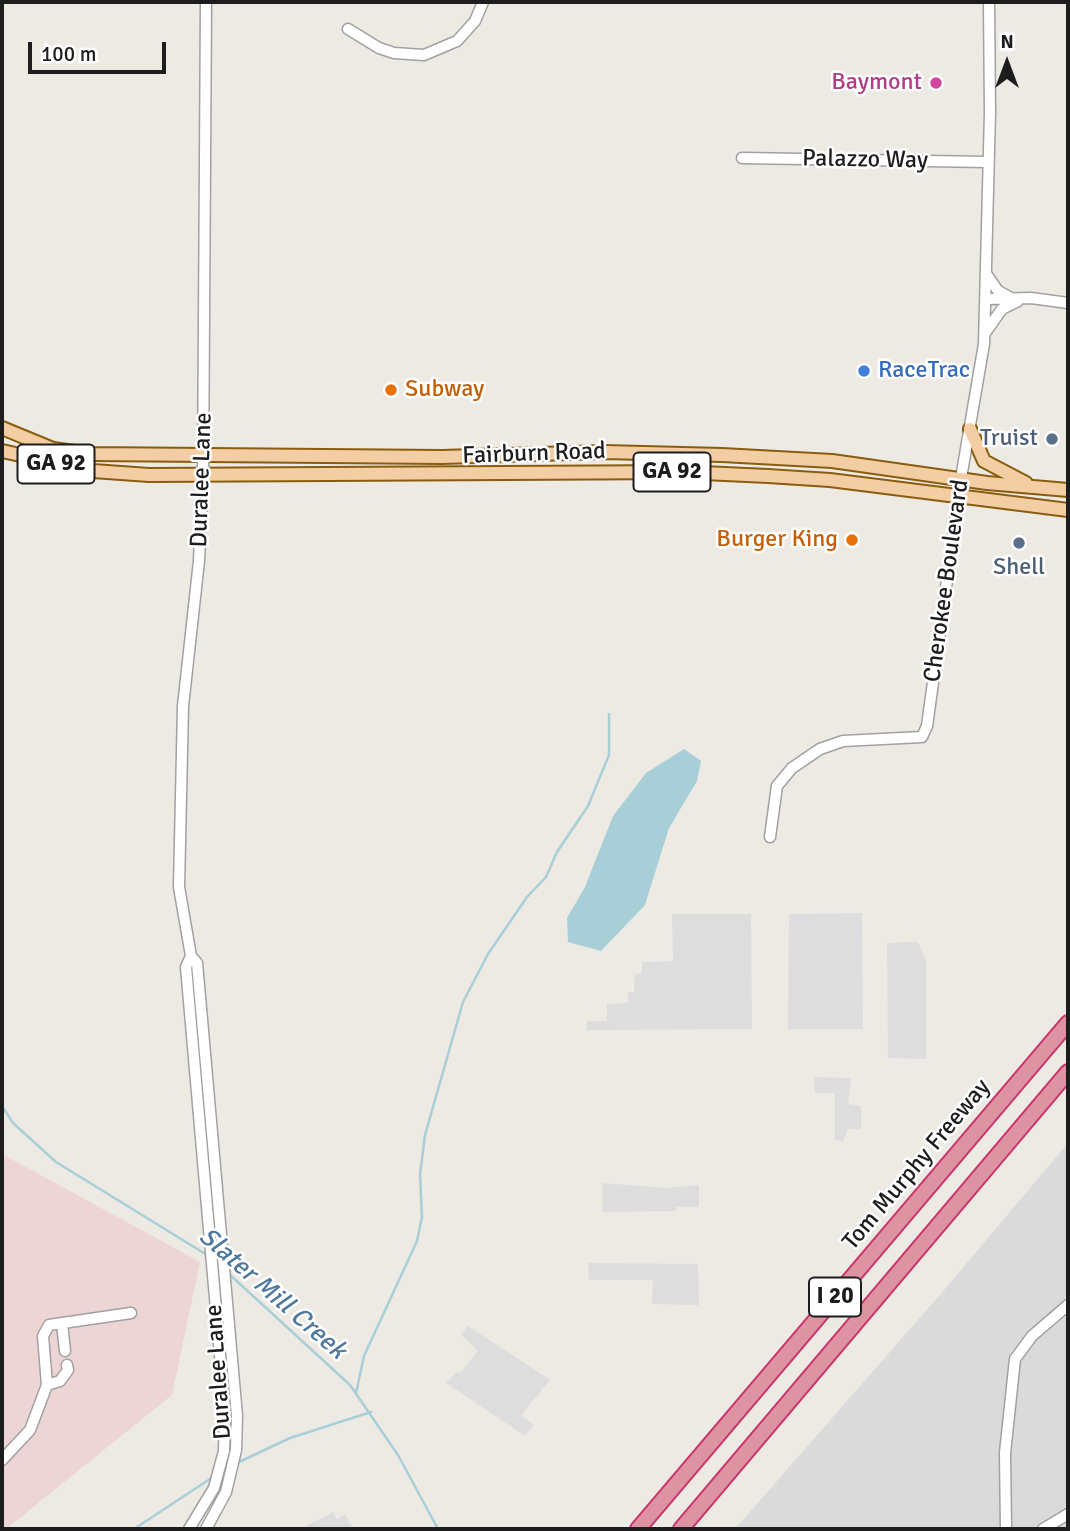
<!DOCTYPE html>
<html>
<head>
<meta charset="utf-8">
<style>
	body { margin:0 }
	#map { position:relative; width:1070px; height:1531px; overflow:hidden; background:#edeae4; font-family:Signika,sans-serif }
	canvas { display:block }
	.frame { position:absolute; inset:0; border:4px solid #1d1d1d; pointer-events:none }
	.north { position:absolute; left:972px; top:28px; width:70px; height:70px; -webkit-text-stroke:5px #fff; paint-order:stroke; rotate:0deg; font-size:19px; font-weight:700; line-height:28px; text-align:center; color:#1d1d1d }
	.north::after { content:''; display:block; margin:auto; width:24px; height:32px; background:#1d1d1d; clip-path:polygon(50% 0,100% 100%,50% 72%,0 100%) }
	.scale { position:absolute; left:28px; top:42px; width:138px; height:32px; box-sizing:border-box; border:4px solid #1d1d1d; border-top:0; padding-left:9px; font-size:21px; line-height:24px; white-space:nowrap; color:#1d1d1d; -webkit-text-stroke:5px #fff; paint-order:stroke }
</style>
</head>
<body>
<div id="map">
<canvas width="1070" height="1531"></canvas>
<div class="frame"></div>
<div class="north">N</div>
<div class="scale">100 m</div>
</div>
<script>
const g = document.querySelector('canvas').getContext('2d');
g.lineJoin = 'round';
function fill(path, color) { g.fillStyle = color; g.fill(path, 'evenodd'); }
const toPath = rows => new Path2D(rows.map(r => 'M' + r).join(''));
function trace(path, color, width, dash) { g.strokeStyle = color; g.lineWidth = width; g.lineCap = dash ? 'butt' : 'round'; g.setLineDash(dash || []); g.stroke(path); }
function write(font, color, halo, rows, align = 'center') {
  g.font = font + ' Signika,sans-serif'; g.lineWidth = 5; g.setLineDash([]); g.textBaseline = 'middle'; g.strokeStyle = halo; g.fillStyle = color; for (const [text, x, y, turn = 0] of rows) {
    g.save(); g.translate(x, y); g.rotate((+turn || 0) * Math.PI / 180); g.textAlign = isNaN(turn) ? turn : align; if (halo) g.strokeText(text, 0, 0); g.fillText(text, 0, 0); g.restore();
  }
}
fill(toPath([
	[1068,1143,1068,1529,735,1529,945,1289]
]), '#dbdada');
fill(toPath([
	[2,1154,200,1262,172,1395,6,1529,2,1529]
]), '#edd5d5');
fill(toPath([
	[862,913,863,1029,788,1029,789,914],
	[672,914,751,914,752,1029,586,1030,587,1021,607,1021,607,1004,628,1003,628,992,634,992,635,974,642,973,642,962,673,961],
	[918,942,926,961,926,1059,888,1058,887,943],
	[814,1077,851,1078,848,1104,861,1106,861,1129,848,1129,843,1141,835,1140,835,1093,815,1093],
	[603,1183,666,1188,699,1185,699,1207,676,1207,676,1211,602,1212],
	[588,1263,698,1264,699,1305,652,1304,653,1280,589,1280],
	[468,1326,550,1380,521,1415,534,1425,525,1436,446,1383,457,1372,460,1373,478,1351,461,1335],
	[333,1512,337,1519,345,1514,353,1529,301,1529]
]), '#ddd');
fill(toPath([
	[684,749,701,761,697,781,669,828,645,905,601,951,568,942,567,918,585,887,613,816,646,773]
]), '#a8ced7');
trace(toPath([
	[2,1106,13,1123,56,1162,207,1255],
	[228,1273,350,1385,398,1455,438,1529],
	[356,1393,364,1356,417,1241,422,1217,420,1175,425,1135,463,1002,488,954,527,897,546,877,557,852,588,806,609,755,609,714],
	[237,1463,290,1438,371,1412],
	[134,1529,213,1477]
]), '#a8ced7', 2.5);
const minor = toPath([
	[348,29,379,48,394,53,424,55,457,41,475,21,483,2],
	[742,158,988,162],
	[987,275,998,291,1011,298],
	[986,299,1031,298,1068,303],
	[985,333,1002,309,1018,301],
	[770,837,777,786,792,768,820,749,843,741,922,737,927,726,961,478,984,344,990,112,989,2],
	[62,1323,65,1351],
	[47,1385,60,1381,68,1370,67,1365],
	[2,1460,30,1430,47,1385,43,1336,49,1325,131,1313],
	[189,1529,214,1488,224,1451,225,1412,186,967,191,956],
	[206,1529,226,1492,236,1450,237,1416,197,963,191,956,179,887,183,706,199,561,203,475,206,2],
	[1006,1529,1005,1453,1015,1359,1032,1336,1068,1305],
	[1043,1529,1068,1514]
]);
const major = toPath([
	[2,428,53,449,90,454,442,457,604,452,722,455,832,461,987,483,1068,490],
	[970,429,984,461,1026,483],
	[2,451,93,471,149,475,682,472,768,476,830,480,1068,510]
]);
const highway = toPath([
	[638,1529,1068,1023],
	[681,1529,1068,1072]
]);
trace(minor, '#a1a1a1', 13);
trace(major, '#895c0e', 16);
trace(highway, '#c8346c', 18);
trace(minor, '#fff', 10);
trace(major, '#f3cea4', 12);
trace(highway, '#de93a3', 14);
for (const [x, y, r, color] of [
	[936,83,7,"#d1479c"],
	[864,371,7,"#3f7fe0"],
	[391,390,7,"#e8710a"],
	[1052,439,7,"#5c6f8a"],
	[852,540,7,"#e8710a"],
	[1019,543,7,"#5c6f8a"]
]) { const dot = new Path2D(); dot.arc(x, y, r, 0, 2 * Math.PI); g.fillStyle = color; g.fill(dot); trace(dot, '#fff', 2.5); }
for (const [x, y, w] of [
	[56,464,77],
	[672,472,77],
	[835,1297,52]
]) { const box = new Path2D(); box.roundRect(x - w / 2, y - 19.5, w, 39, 5); g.fillStyle = '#fff'; g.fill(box); trace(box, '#1d1d1d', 2); }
write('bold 23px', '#1d1d1d', null, [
	["GA 92",56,464],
	["GA 92",672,472],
	["I 20",835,1297]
]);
write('24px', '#b23c85', '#fff', [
	["Baymont",922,83]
], 'right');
write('24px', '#1d1d1d', '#fff', [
	["Palazzo Way",865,160,1],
	["Fairburn Road",534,454,-2],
	["Duralee Lane",202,480,-88],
	["Cherokee Boulevard",947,581,-82],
	["Tom Murphy Freeway",917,1165,-50],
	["Duralee Lane",219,1372,-94]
]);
write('24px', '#366cbe', '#fff', [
	["RaceTrac",878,371]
], 'left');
write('24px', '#c56008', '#fff', [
	["Subway",405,390],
	["Burger King",838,540,"right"]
], 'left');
write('24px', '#4e5e75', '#fff', [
	["Truist",1038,439],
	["Shell",1019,568,"center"]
], 'right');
write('italic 26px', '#50799d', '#fff', [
	["Slater Mill Creek",272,1294,41]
]);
</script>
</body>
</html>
